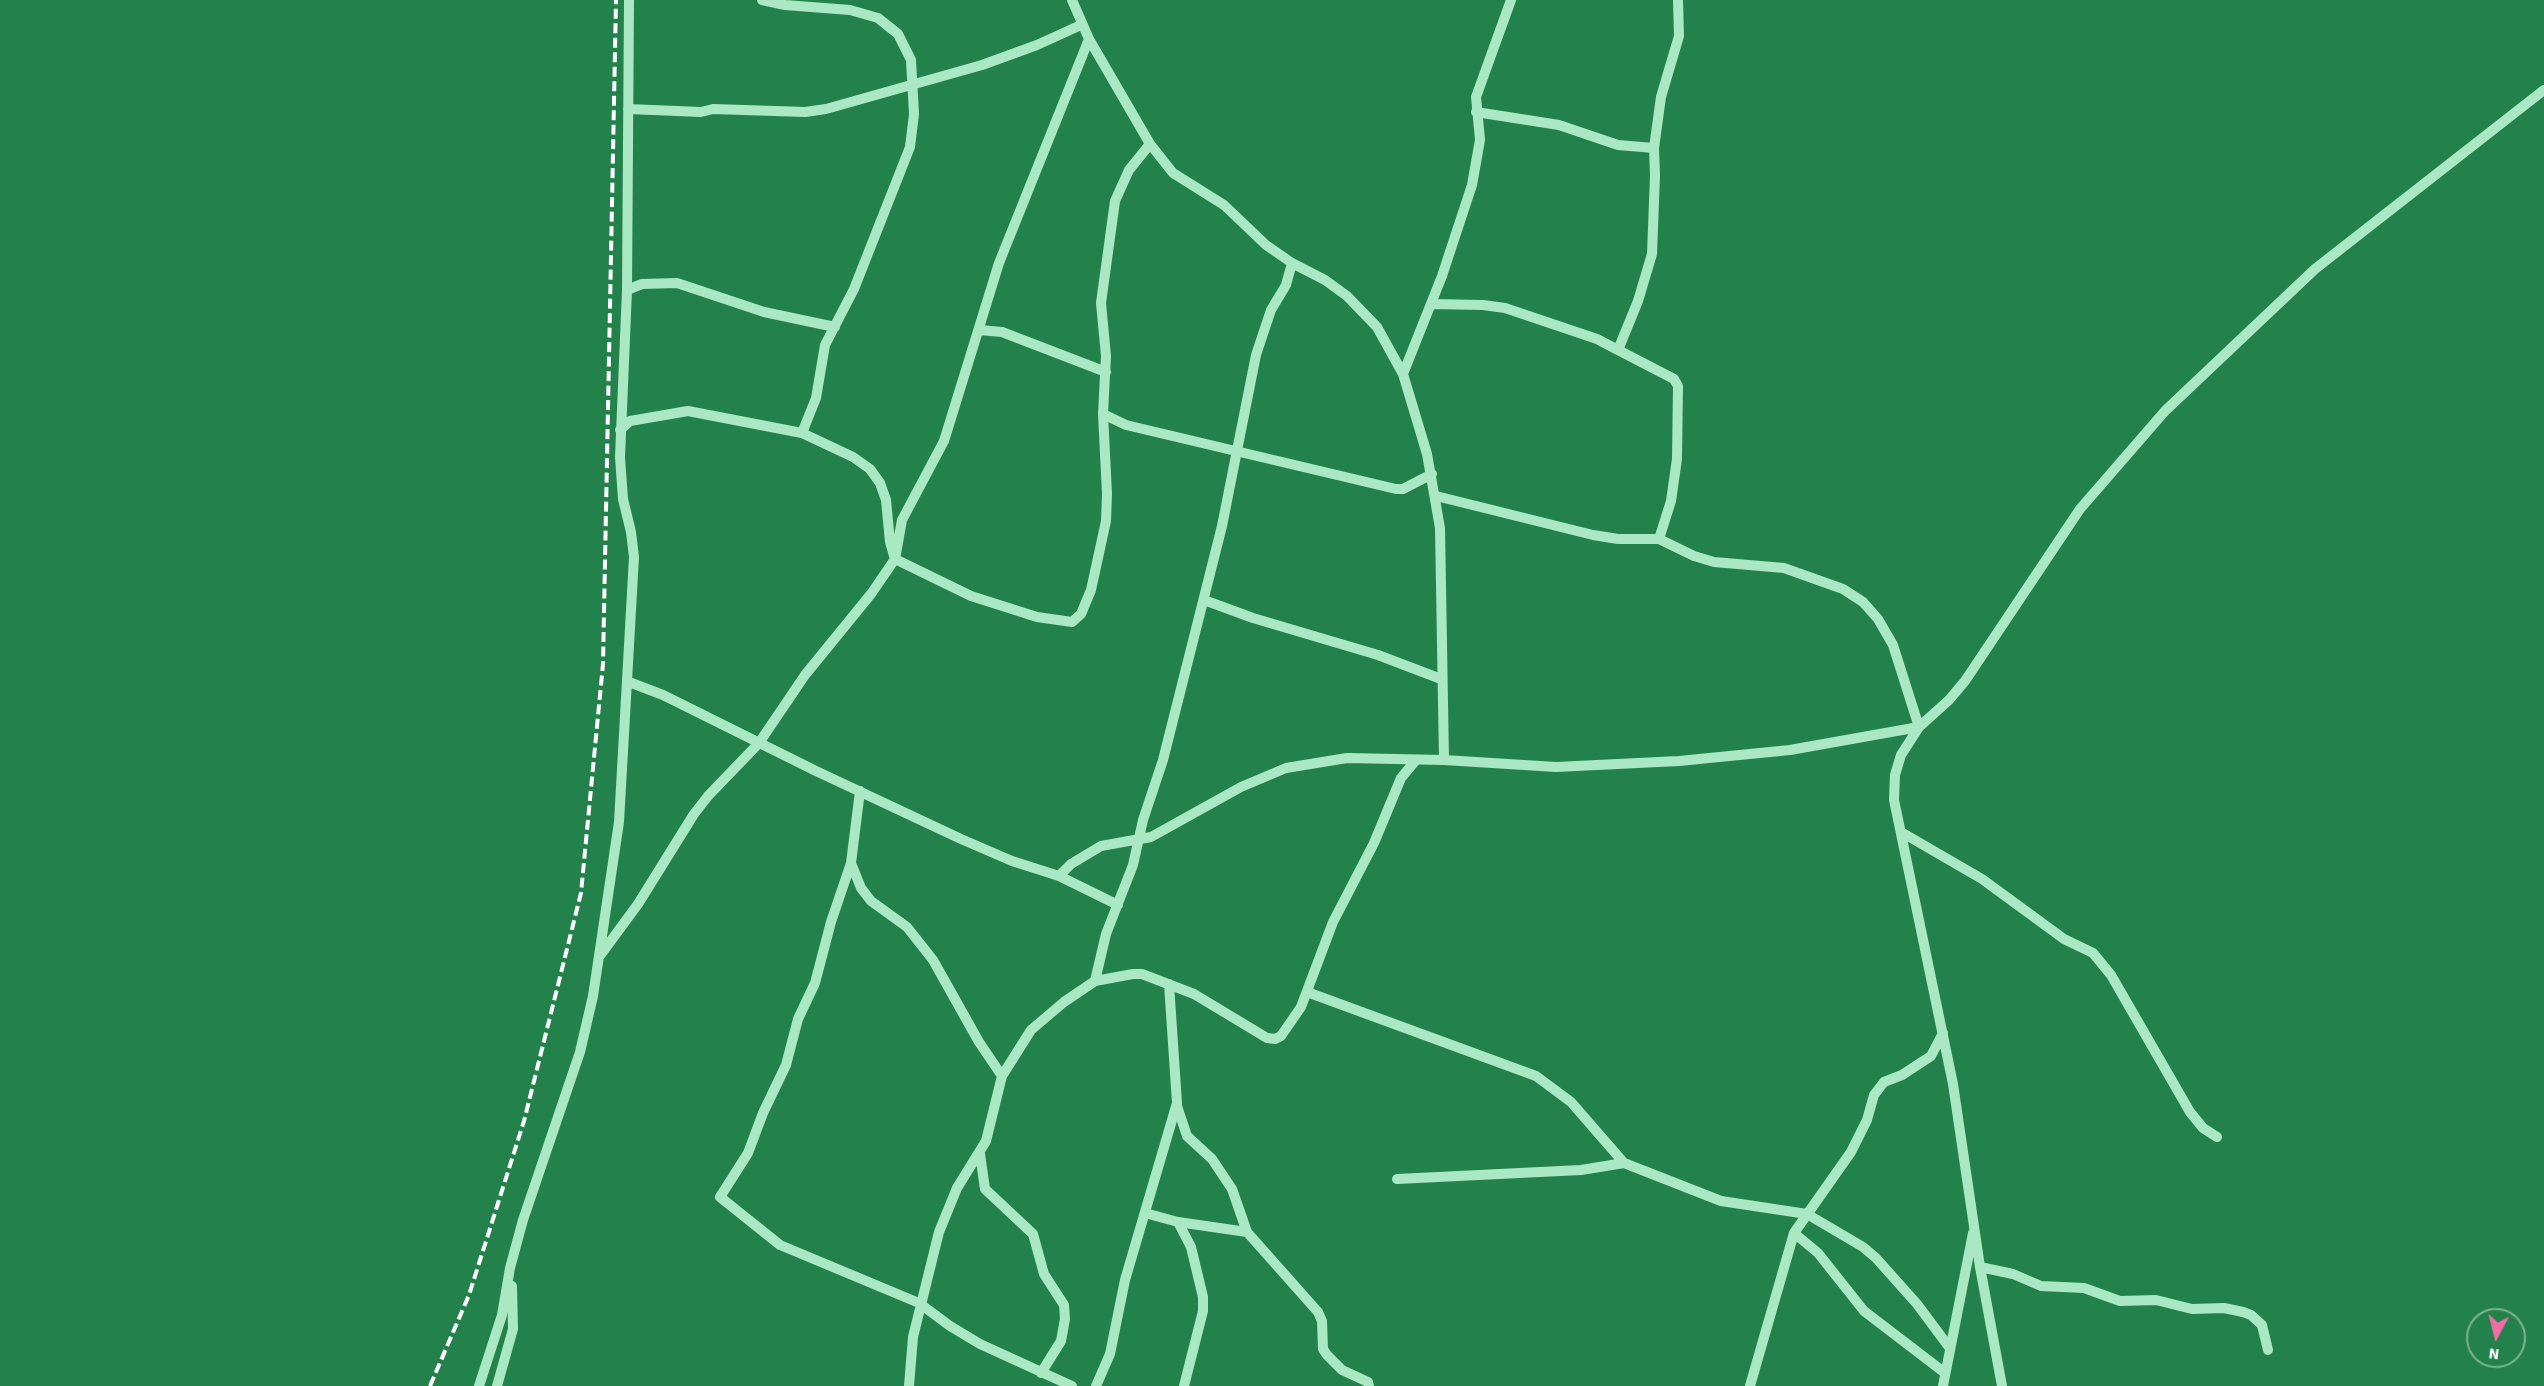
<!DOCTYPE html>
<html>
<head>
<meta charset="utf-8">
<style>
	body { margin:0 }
	#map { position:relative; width:2544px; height:1386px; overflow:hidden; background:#23824b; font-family:"Source Sans 3",sans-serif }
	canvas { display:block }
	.north { position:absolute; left:2466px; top:1308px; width:60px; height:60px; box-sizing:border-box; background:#23824b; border:2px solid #7bb493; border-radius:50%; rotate:187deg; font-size:16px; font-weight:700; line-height:24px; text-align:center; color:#fff }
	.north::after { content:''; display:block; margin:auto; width:21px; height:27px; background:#f26da7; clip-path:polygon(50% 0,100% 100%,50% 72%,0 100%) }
</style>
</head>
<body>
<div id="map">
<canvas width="2544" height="1386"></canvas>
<div class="north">N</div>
</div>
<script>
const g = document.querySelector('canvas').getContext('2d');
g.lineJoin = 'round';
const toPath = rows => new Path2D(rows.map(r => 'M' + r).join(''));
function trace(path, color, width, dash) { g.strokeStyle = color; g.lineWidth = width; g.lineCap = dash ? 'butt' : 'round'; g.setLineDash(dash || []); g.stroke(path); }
trace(toPath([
	[762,0,785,5,850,10,878,18,898,34,911,60,914,114,910,147,854,289,825,345,816,398,802,433],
	[1072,0,1089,39,1150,144,1173,173,1224,205,1266,245,1292,263,1325,280,1347,296,1377,327,1403,374,1427,454,1440,528,1444,760,1556,767,1679,761,1790,750,1919,727,1893,645,1878,619,1863,602,1843,589,1784,568,1714,562,1694,556,1659,539,1618,539,1593,535,1436,496],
	[628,109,701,112,713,109,805,112,826,109,982,65,1037,45,1081,25],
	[1476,112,1559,125,1618,145,1654,148,1661,97,1679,36,1678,0],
	[1150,144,1129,170,1115,201,1101,303,1106,356,1103,414,1126,425,1396,489,1403,489,1432,474],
	[1654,148,1655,176,1652,254,1638,301,1618,350,1674,379,1678,386,1677,459,1671,501,1659,539],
	[627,290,642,284,677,283,764,312,835,327],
	[1431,304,1483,305,1505,308,1597,339,1618,350],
	[979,330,1002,332,1106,372],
	[1403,374,1442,276,1472,185,1480,140,1476,97,1511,0],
	[620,430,630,421,688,411,802,433,853,457,870,469,880,483,886,500,890,542,895,559,971,596,1037,617,1072,622,1081,614,1091,590,1106,521,1107,494,1103,414],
	[1204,600,1253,618,1378,655,1441,679],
	[629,682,663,695,816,771,961,839,1012,861,1059,876,1118,905],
	[860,791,851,863,831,922,815,983,798,1019,786,1065,763,1113,748,1153,720,1197,780,1245,919,1303,950,1326,980,1344,1072,1386],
	[1901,832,1982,879,2064,939,2093,953,2111,975,2190,1112,2203,1128,2217,1137],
	[851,863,861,888,871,901,907,927,933,960,979,1042,1002,1076],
	[1059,876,1071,864,1101,846,1151,837,1241,787,1286,768,1347,758,1444,760],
	[599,957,638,904,694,814,708,796,759,743,805,675,871,594,895,559,902,520,944,441,999,263,1089,39],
	[1095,981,1106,934,1133,865,1143,820,1163,760,1222,526,1256,355,1271,310,1286,285,1292,263],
	[1307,992,1536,1076,1571,1102,1624,1163],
	[1177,1106,1187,1136,1212,1159,1232,1189,1247,1232,1318,1312,1322,1321,1323,1349,1327,1355,1342,1370,1368,1382,1369,1386],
	[980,1154,985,1189,1033,1234,1044,1274,1064,1305,1065,1319,1061,1341,1041,1373],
	[1397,1179,1581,1170,1624,1163,1721,1201,1807,1214,1863,1247,1876,1258,1917,1304,1949,1347],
	[1145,1213,1178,1222,1247,1232],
	[1178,1222,1191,1247,1203,1297,1203,1311,1184,1386],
	[1794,1233,1818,1253,1864,1311,1945,1373],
	[1980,1267,2013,1274,2041,1286,2084,1288,2120,1301,2156,1300,2192,1309,2224,1308,2243,1312,2251,1315,2262,1325,2268,1350],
	[479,1386,502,1315,510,1268,523,1220,580,1052,593,996,619,822,634,557,631,532,623,499,620,457,627,290,629,0],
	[497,1386,513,1329,512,1286],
	[909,1386,913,1337,939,1232,957,1188,986,1141,1002,1076,1031,1030,1064,1002,1095,981,1133,974,1142,974,1194,994,1267,1038,1275,1039,1281,1036,1301,1007,1333,922,1374,843,1401,778,1416,760],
	[1096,1386,1110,1354,1125,1280,1177,1103,1169,984],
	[1750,1386,1794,1233,1851,1152,1867,1120,1874,1095,1884,1082,1902,1075,1931,1056,1943,1033],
	[1943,1386,1973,1233],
	[2002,1386,1980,1267,1953,1084,1894,800,1895,775,1901,755,1919,727,1949,700,1965,681,2080,509,2165,411,2315,269,2544,90]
]), '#aae7c3', 10);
trace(toPath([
	[430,1386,469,1295,524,1121,581,893,603,664,616,0]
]), '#fff', 4, [10, 4.5]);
</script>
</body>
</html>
